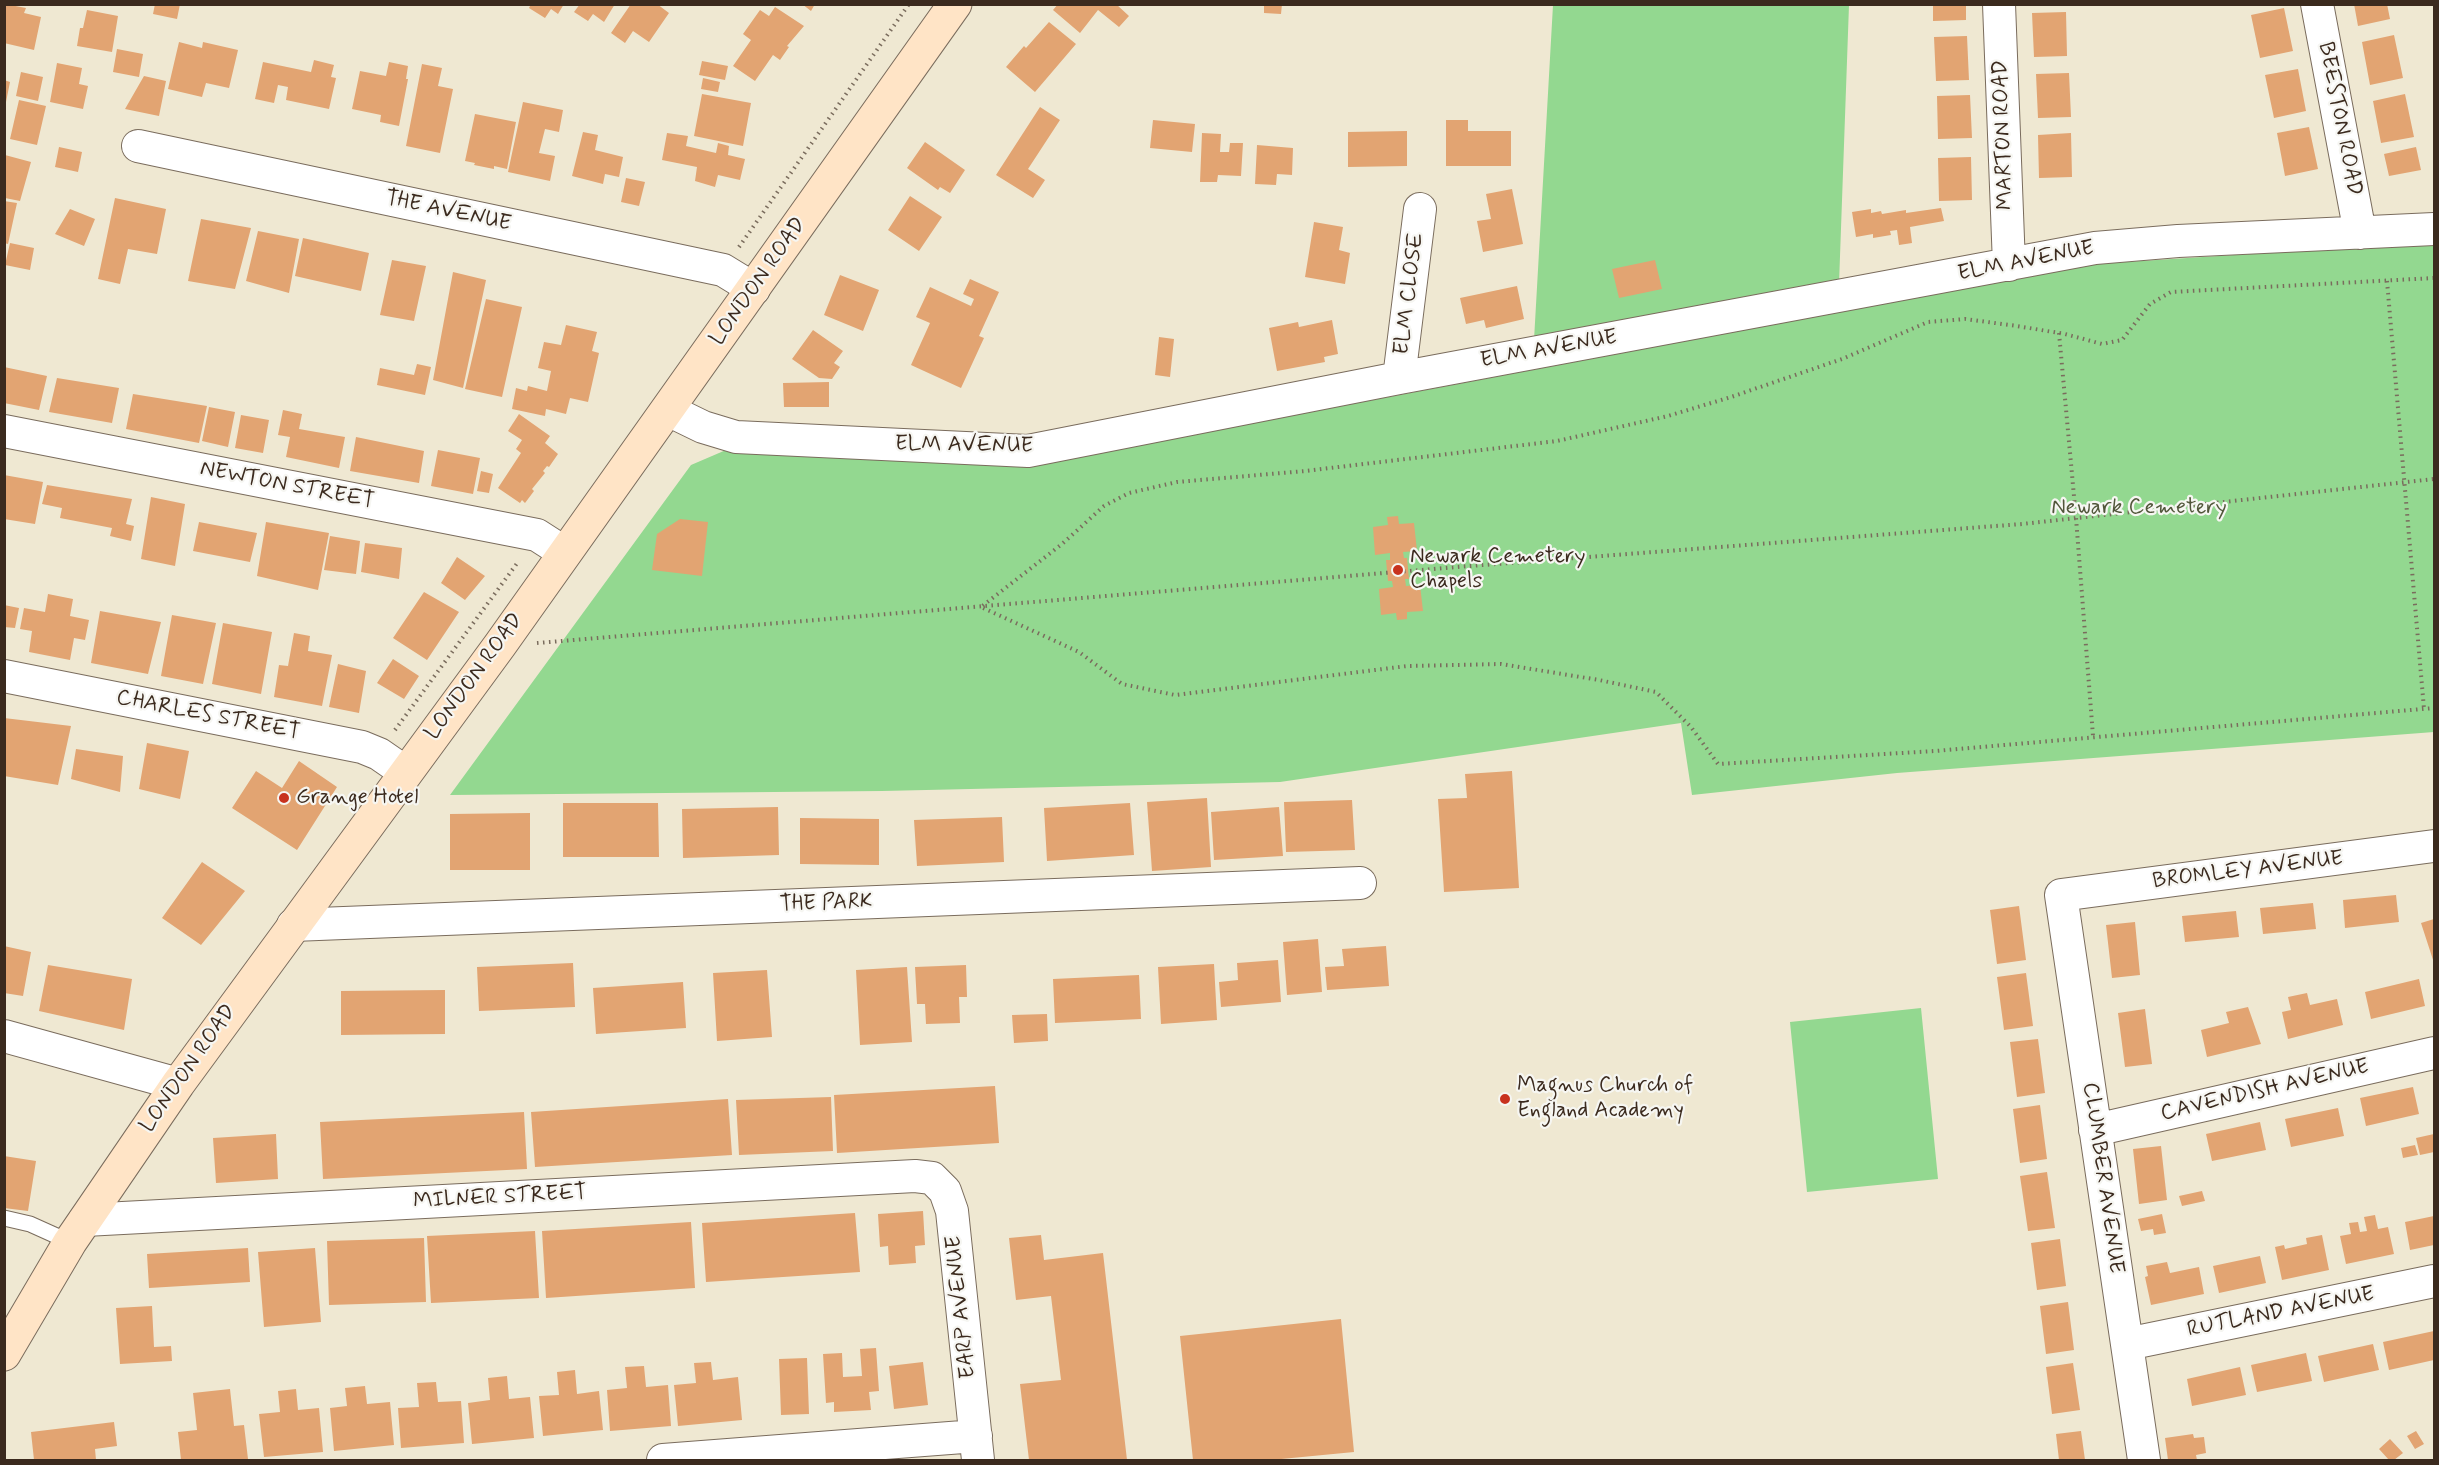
<!DOCTYPE html>
<html>
<head>
<meta charset="utf-8">
<style>
	body { margin:0 }
	#map { position:relative; width:2439px; height:1465px; overflow:hidden; background:#efe8d2; font-family:Mynerve,sans-serif }
	canvas { display:block }
	.frame { position:absolute; inset:0; border:6px solid #3b2a1e; pointer-events:none }
</style>
</head>
<body>
<div id="map">
<canvas width="2439" height="1465"></canvas>
<div class="frame"></div>
</div>
<script>
const g = document.querySelector('canvas').getContext('2d');
g.lineJoin = 'round';
function fill(path, color) { g.fillStyle = color; g.fill(path, 'evenodd'); }
const toPath = rows => new Path2D(rows.map(r => 'M' + r).join(''));
function trace(path, color, width, dash) { g.strokeStyle = color; g.lineWidth = width; g.lineCap = dash ? 'butt' : 'round'; g.setLineDash(dash || []); g.stroke(path); }
function write(font, color, halo, rows, align = 'center') {
  g.font = font + ' Mynerve,sans-serif'; g.lineWidth = 4.5; g.setLineDash([]); g.textBaseline = 'middle'; g.strokeStyle = halo; g.fillStyle = color; for (const [text, x, y, turn = 0] of rows) {
    g.save(); g.translate(x, y); g.rotate((+turn || 0) * Math.PI / 180); g.textAlign = isNaN(turn) ? turn : align; if (halo) g.strokeText(text, 0, 0); g.fillText(text, 0, 0); g.restore();
  }
}
fill(toPath([
	[1553,5,1849,5,1839,284,1534,340],
	[2434,242,2434,732,1897,773,1692,795,1681,723,1280,782,882,791,450,795,691,465,726,450,1027,465,2095,264],
	[1921,1008,1938,1179,1807,1192,1790,1022]
]), '#93d890');
fill(toPath([
	[5,4,26,8,24,13,41,17,34,50,4,43],
	[155,4,180,4,177,19,153,14],
	[531,4,564,4,558,14,551,9,545,18,529,8],
	[580,4,615,4,604,22,593,14,588,21,574,12],
	[631,4,657,4,669,13,649,42,633,31,625,43,611,33],
	[802,4,815,4,811,11],
	[1058,4,1116,4,1129,16,1119,27,1098,10,1080,33,1053,10],
	[1264,4,1282,4,1281,14,1264,13],
	[1933,4,1966,4,1966,20,1933,21],
	[2354,4,2387,4,2390,19,2358,26],
	[775,7,804,26,787,46,789,47,780,60,773,55,755,81,733,66,751,40,743,34,760,10,769,16],
	[2284,8,2293,51,2260,58,2251,15],
	[87,10,118,16,112,52,77,46,80,28,83,28],
	[2066,12,2067,56,2034,57,2032,13],
	[1049,22,1076,44,1035,92,1006,67,1024,46,1026,48],
	[2394,35,2403,78,2370,85,2362,42],
	[1967,36,1969,80,1936,81,1934,37],
	[179,42,202,48,203,42,238,50,229,88,206,83,202,97,168,89],
	[117,49,143,54,139,77,113,72],
	[314,60,334,65,331,77,336,78,329,109,286,100,288,87,278,85,274,103,255,99,263,62,311,72],
	[702,61,728,66,725,80,699,75],
	[389,62,408,66,406,79,408,79,399,126,380,122,381,115,352,109,360,71,386,76],
	[57,63,82,68,79,84,88,86,83,109,50,102],
	[422,64,442,68,438,86,453,89,440,153,406,146],
	[2298,69,2306,111,2274,118,2265,75],
	[21,72,43,77,38,101,16,96],
	[2069,73,2071,117,2038,118,2036,74],
	[144,76,166,81,159,116,125,109],
	[703,78,720,82,718,92,701,89],
	[4,80,10,82,6,102,4,102],
	[702,94,751,103,743,146,694,136],
	[2405,94,2414,137,2381,143,2373,101],
	[1970,95,1972,138,1938,139,1937,96],
	[19,100,46,106,37,145,10,139],
	[523,102,563,110,559,132,545,129,539,153,555,156,550,181,508,172],
	[1040,107,1060,120,1028,169,1045,180,1033,198,996,175],
	[475,114,516,122,507,169,494,166,494,169,474,165,475,163,465,161],
	[1153,120,1195,124,1192,152,1150,148],
	[1446,120,1468,120,1468,131,1511,131,1511,166,1446,166],
	[2309,127,2318,169,2285,176,2277,133],
	[1407,131,1407,166,1348,167,1348,132],
	[583,132,598,135,595,150,623,157,619,177,605,174,603,184,572,176],
	[667,133,688,136,686,146,716,153,718,143,729,146,728,155,745,159,740,180,718,175,715,187,695,181,697,167,662,160],
	[1202,133,1221,134,1220,152,1229,152,1230,143,1243,143,1241,176,1218,175,1217,182,1200,182],
	[2071,133,2072,177,2039,178,2038,135],
	[925,142,965,170,950,193,940,187,938,190,907,168],
	[1257,145,1293,148,1292,175,1277,174,1276,185,1255,184],
	[59,147,82,152,78,172,55,167],
	[2416,147,2421,170,2389,176,2384,154],
	[5,155,31,162,20,201,5,198],
	[1971,157,1972,200,1939,201,1938,158],
	[626,178,645,182,639,206,621,202],
	[1512,189,1523,244,1483,252,1477,221,1491,219,1486,194],
	[910,196,942,217,919,251,888,230],
	[115,198,166,209,157,254,128,249,120,284,98,279],
	[4,201,17,203,8,244,4,243],
	[1941,208,1944,221,1910,227,1912,243,1899,245,1897,230,1890,231,1891,235,1873,238,1873,234,1856,237,1852,212,1871,209,1871,213,1881,211,1882,214,1906,210,1906,213],
	[70,209,95,219,84,246,55,234],
	[201,219,251,228,235,289,188,281],
	[1314,222,1343,227,1339,250,1350,253,1345,284,1305,277],
	[258,231,299,239,289,293,246,281],
	[303,238,369,253,361,291,295,276],
	[10,243,34,248,30,270,5,265],
	[392,260,426,266,414,321,380,315],
	[1655,260,1662,289,1619,298,1612,269],
	[453,272,486,280,463,388,433,380],
	[840,275,879,290,863,331,824,315],
	[970,279,999,292,979,336,984,338,961,388,911,365,930,323,916,317,930,287,971,306,974,299,963,294],
	[1517,286,1524,319,1486,328,1484,320,1466,324,1460,298],
	[486,299,522,307,502,397,465,389],
	[1332,320,1338,354,1324,357,1325,362,1277,371,1269,328,1298,322,1299,327],
	[566,325,597,332,592,351,599,353,588,402,570,398,566,414,546,409,545,416,512,409,516,388,527,391,528,386,547,391,551,371,538,368,544,342,561,345],
	[813,330,843,351,834,363,840,367,832,379,819,378,792,359],
	[1159,337,1174,339,1170,377,1155,375],
	[417,364,431,367,425,395,377,385,380,368,414,375],
	[4,367,47,376,39,410,4,403],
	[57,378,119,388,112,423,49,412],
	[829,382,829,407,784,407,783,383],
	[133,394,207,406,199,443,126,429],
	[209,407,235,412,228,447,202,441],
	[283,410,302,414,299,429,345,437,339,468,286,457,290,437,278,435],
	[519,414,550,436,545,443,558,454,549,467,547,466,543,471,545,473,532,489,534,491,525,503,522,500,520,503,498,488,521,453,516,449,522,440,508,431],
	[241,415,269,420,263,453,235,448],
	[356,437,424,451,419,483,350,471],
	[438,450,480,458,473,494,431,486],
	[481,471,493,474,489,493,477,491],
	[4,475,43,482,35,524,4,519],
	[47,485,132,499,126,524,134,526,131,541,110,536,112,528,60,518,62,508,42,504],
	[151,497,185,504,175,566,141,559],
	[1398,516,1399,524,1414,523,1417,551,1403,552,1404,558,1407,558,1409,579,1405,579,1406,586,1420,585,1423,611,1407,612,1407,619,1397,620,1396,613,1381,615,1379,589,1393,587,1392,581,1388,581,1386,560,1390,560,1390,553,1375,555,1373,527,1388,525,1387,517],
	[680,519,708,522,702,576,652,570,657,534],
	[199,522,257,533,250,562,193,551],
	[266,522,329,533,318,590,257,576],
	[330,536,360,541,356,574,324,570],
	[365,543,402,548,399,579,361,572],
	[457,557,485,576,465,600,441,583],
	[424,592,459,612,427,660,393,638],
	[48,594,73,599,70,616,89,620,85,640,74,638,70,660,29,652,32,631,20,629,24,608,45,612],
	[4,605,19,608,15,628,4,627],
	[100,611,161,622,148,674,91,663],
	[172,615,216,623,203,684,161,676],
	[223,623,272,632,261,694,212,684],
	[294,633,310,636,308,651,332,655,322,706,274,697,279,665,288,666],
	[393,659,419,676,404,699,377,683],
	[338,664,366,671,359,713,329,707],
	[4,718,71,726,58,785,4,776],
	[147,743,189,751,180,799,139,789],
	[76,749,123,756,120,792,71,779],
	[299,761,337,787,297,850,232,808,256,771,282,788],
	[1512,771,1519,888,1444,892,1438,799,1467,798,1465,774],
	[1207,798,1211,867,1152,871,1147,802],
	[1352,800,1355,850,1286,852,1284,802],
	[563,803,658,803,659,857,563,857],
	[1130,803,1134,855,1047,861,1044,808],
	[778,807,779,855,683,858,682,809],
	[1279,807,1283,856,1214,860,1211,812],
	[530,813,530,870,450,870,450,814],
	[1002,817,1004,862,917,866,914,820],
	[800,818,879,819,879,865,800,864],
	[202,862,245,891,201,945,162,918],
	[2396,895,2399,922,2345,928,2343,900],
	[2313,903,2316,929,2263,934,2260,908],
	[2019,906,2026,960,1997,964,1990,910],
	[2236,911,2239,937,2185,942,2182,916],
	[2434,919,2434,963,2421,923],
	[2135,922,2140,975,2112,978,2106,925],
	[1318,939,1322,992,1287,995,1283,942],
	[4,946,31,952,23,996,4,993],
	[1386,946,1389,986,1327,990,1325,967,1344,966,1342,949],
	[1278,960,1281,1002,1221,1007,1219,982,1238,980,1237,963],
	[573,963,575,1007,479,1011,477,967],
	[1214,964,1217,1020,1161,1024,1158,967],
	[48,965,132,979,124,1030,39,1011],
	[966,965,967,997,959,997,960,1023,926,1024,925,1004,917,1004,915,967],
	[907,967,912,1042,860,1045,856,970],
	[767,970,772,1037,717,1041,713,973],
	[2026,973,2033,1026,2004,1030,1997,977],
	[1139,975,1141,1019,1055,1023,1053,979],
	[2419,979,2425,1006,2371,1019,2365,992],
	[683,982,686,1028,596,1034,593,988],
	[445,990,445,1034,341,1035,341,991],
	[2307,993,2310,1005,2337,999,2343,1025,2288,1039,2282,1012,2291,1010,2288,997],
	[2248,1007,2261,1044,2207,1057,2201,1030,2229,1023,2226,1012],
	[2145,1009,2152,1064,2125,1067,2118,1013],
	[1047,1014,1048,1041,1014,1043,1012,1015],
	[2038,1039,2045,1093,2017,1097,2010,1042],
	[995,1086,999,1143,837,1153,834,1095],
	[2413,1087,2419,1114,2366,1126,2360,1098],
	[831,1097,833,1151,739,1155,736,1100],
	[728,1099,732,1155,535,1167,531,1112],
	[2040,1105,2047,1159,2020,1163,2013,1109],
	[2338,1108,2344,1136,2291,1147,2285,1119],
	[524,1112,527,1169,323,1179,320,1122],
	[2260,1122,2266,1150,2212,1161,2206,1134],
	[276,1134,278,1179,216,1183,213,1138],
	[2434,1134,2434,1152,2420,1155,2416,1138],
	[2415,1145,2418,1155,2403,1158,2401,1148],
	[2161,1146,2167,1200,2139,1204,2133,1149],
	[4,1156,36,1161,28,1211,4,1208],
	[2047,1172,2055,1228,2028,1231,2020,1176],
	[2202,1191,2205,1201,2182,1206,2179,1196],
	[923,1211,925,1245,915,1246,916,1263,889,1265,888,1246,880,1247,878,1214],
	[855,1213,860,1272,706,1282,702,1223],
	[2162,1214,2166,1233,2154,1235,2153,1229,2141,1231,2138,1219],
	[2375,1215,2378,1229,2388,1227,2394,1254,2346,1264,2340,1236,2351,1234,2349,1223,2358,1222,2360,1232,2367,1231,2364,1217],
	[2434,1216,2434,1245,2410,1250,2405,1222],
	[691,1222,695,1288,546,1298,542,1231],
	[535,1231,539,1298,431,1303,427,1236],
	[1041,1235,1044,1260,1103,1253,1127,1460,1029,1460,1020,1384,1061,1380,1051,1296,1016,1300,1009,1238],
	[2322,1235,2329,1270,2282,1280,2275,1247,2284,1245,2285,1249,2307,1244,2306,1238],
	[424,1238,426,1302,329,1305,327,1241],
	[2060,1239,2066,1286,2037,1290,2031,1243],
	[248,1248,250,1282,149,1288,147,1254],
	[315,1248,321,1322,264,1327,258,1252],
	[2260,1256,2266,1283,2219,1293,2213,1266],
	[2167,1262,2170,1273,2199,1267,2204,1294,2151,1305,2145,1277,2148,1276,2146,1266],
	[2068,1302,2074,1350,2046,1354,2040,1306],
	[152,1306,154,1347,171,1346,172,1361,120,1364,116,1308],
	[1341,1319,1354,1452,1271,1460,1193,1460,1180,1336],
	[2434,1331,2434,1360,2389,1370,2383,1342],
	[2373,1344,2379,1370,2324,1382,2318,1356],
	[876,1348,879,1391,869,1392,871,1410,834,1412,834,1402,826,1403,823,1354,842,1353,843,1377,862,1376,860,1349],
	[2306,1353,2312,1381,2257,1392,2251,1365],
	[807,1358,809,1414,781,1415,779,1359],
	[711,1362,713,1380,738,1377,742,1420,678,1426,674,1385,696,1383,694,1363],
	[923,1362,928,1405,894,1409,889,1366],
	[2073,1363,2080,1410,2052,1414,2046,1367],
	[644,1366,646,1387,668,1385,671,1426,610,1431,607,1390,627,1388,625,1367],
	[2240,1367,2246,1395,2192,1406,2187,1379],
	[575,1370,577,1394,599,1391,603,1430,543,1436,539,1396,559,1395,557,1372],
	[507,1376,509,1399,530,1397,534,1438,472,1444,468,1403,490,1400,488,1378],
	[436,1382,438,1402,461,1401,464,1443,401,1448,398,1408,419,1407,417,1383],
	[365,1386,367,1404,390,1402,394,1445,334,1451,330,1408,347,1406,345,1388],
	[230,1389,234,1426,244,1425,248,1459,181,1460,178,1432,197,1430,193,1393],
	[296,1389,298,1410,319,1408,323,1452,264,1457,259,1414,280,1412,278,1391],
	[114,1422,117,1446,95,1449,96,1460,34,1460,31,1432],
	[2081,1431,2085,1460,2059,1460,2056,1434],
	[2416,1431,2424,1444,2415,1449,2407,1436],
	[2193,1434,2194,1438,2204,1437,2206,1453,2196,1455,2197,1460,2168,1460,2165,1438],
	[2390,1439,2403,1453,2394,1460,2389,1460,2379,1449]
]), '#e2a472');
const lane = toPath([
	[4,1218,30,1224,70,1242]
]);
const street = toPath([
	[1999,4,2009,265],
	[2317,4,2360,233],
	[138,146,723,270,754,289],
	[1399,378,1420,209],
	[668,410,703,427,736,437,1028,451,1399,378,2095,248,2178,241,2434,229],
	[4,431,537,535,565,553],
	[4,676,362,747,379,754,405,772],
	[293,925,1360,883],
	[4,1036,178,1084],
	[2095,1130,2434,1053],
	[85,1220,915,1176,932,1178,945,1191,952,1211,978,1460],
	[2127,1344,2434,1281],
	[663,1460,976,1436],
	[2144,1460,2061,895,2434,846]
]);
const secondary = toPath([
	[4,1354,70,1242,178,1084,500,645,955,4]
]);
trace(lane, '#7a6c5d', 17);
trace(street, '#7a6c5d', 34);
trace(secondary, '#7a6c5d', 35);
trace(toPath([
	[739,247,909,4],
	[2434,278,2171,292,2150,304,2122,340,2102,344,2065,334,2017,326,1965,319,1928,322,1842,359,1731,397,1668,416,1557,441,1305,471,1177,482,1129,493,1104,506,1062,544,981,607,1079,652,1122,684,1175,695,1407,666,1501,664,1599,680,1656,692,1691,727,1718,764,1935,751,2434,708],
	[2387,281,2424,709],
	[2059,333,2076,518,2093,736],
	[537,643,1457,567,2022,524,2434,479],
	[395,730,518,562]
]), '#7a6c5d', 4, [1.5, 4.5]);
trace(lane, '#fff', 15);
trace(street, '#fff', 32);
trace(secondary, '#ffe4c6', 33);
for (const [x, y, r, color] of [
	[1398,570,6,"#c8321e"],
	[284,798,6,"#c8321e"],
	[1505,1099,6,"#c8321e"]
]) { const dot = new Path2D(); dot.arc(x, y, r, 0, 2 * Math.PI); g.fillStyle = color; g.fill(dot); trace(dot, '#f6f6f2', 2); }
write('22px', '#3b2a1e', '#f6f6f2', [
	["BEESTON ROAD",2339,119,79],
	["MARTON ROAD",2004,135,-92],
	["THE AVENUE",448,212,12],
	["ELM AVENUE",2026,262,-11],
	["LONDON ROAD",759,282,-55],
	["ELM CLOSE",1410,294,-83],
	["ELM AVENUE",1549,350,-10],
	["ELM AVENUE",964,446,1],
	["NEWTON STREET",287,486,11],
	["LONDON ROAD",475,677,-54],
	["CHARLES STREET",208,716,11],
	["BROMLEY AVENUE",2248,871,-7],
	["THE PARK",826,904,-2],
	["LONDON ROAD",189,1069,-55],
	["CAVENDISH AVENUE",2265,1091,-13],
	["CLUMBER AVENUE",2102,1178,82],
	["MILNER STREET",500,1198,-3],
	["EARP AVENUE",962,1307,-96],
	["RUTLAND AVENUE",2281,1313,-11]
]);
write('22px', '#51563a', '#f6f6f2', [
	["Newark Cemetery",2139,508]
]);
write('22px', '#3b2a1e', '#f6f6f2', [
	["Newark Cemetery",1410,557],
	["Chapels",1410,582],
	["Grange Hotel",296,798],
	["Magnus Church of",1517,1086],
	["England Academy",1517,1111]
], 'left');
</script>
</body>
</html>
